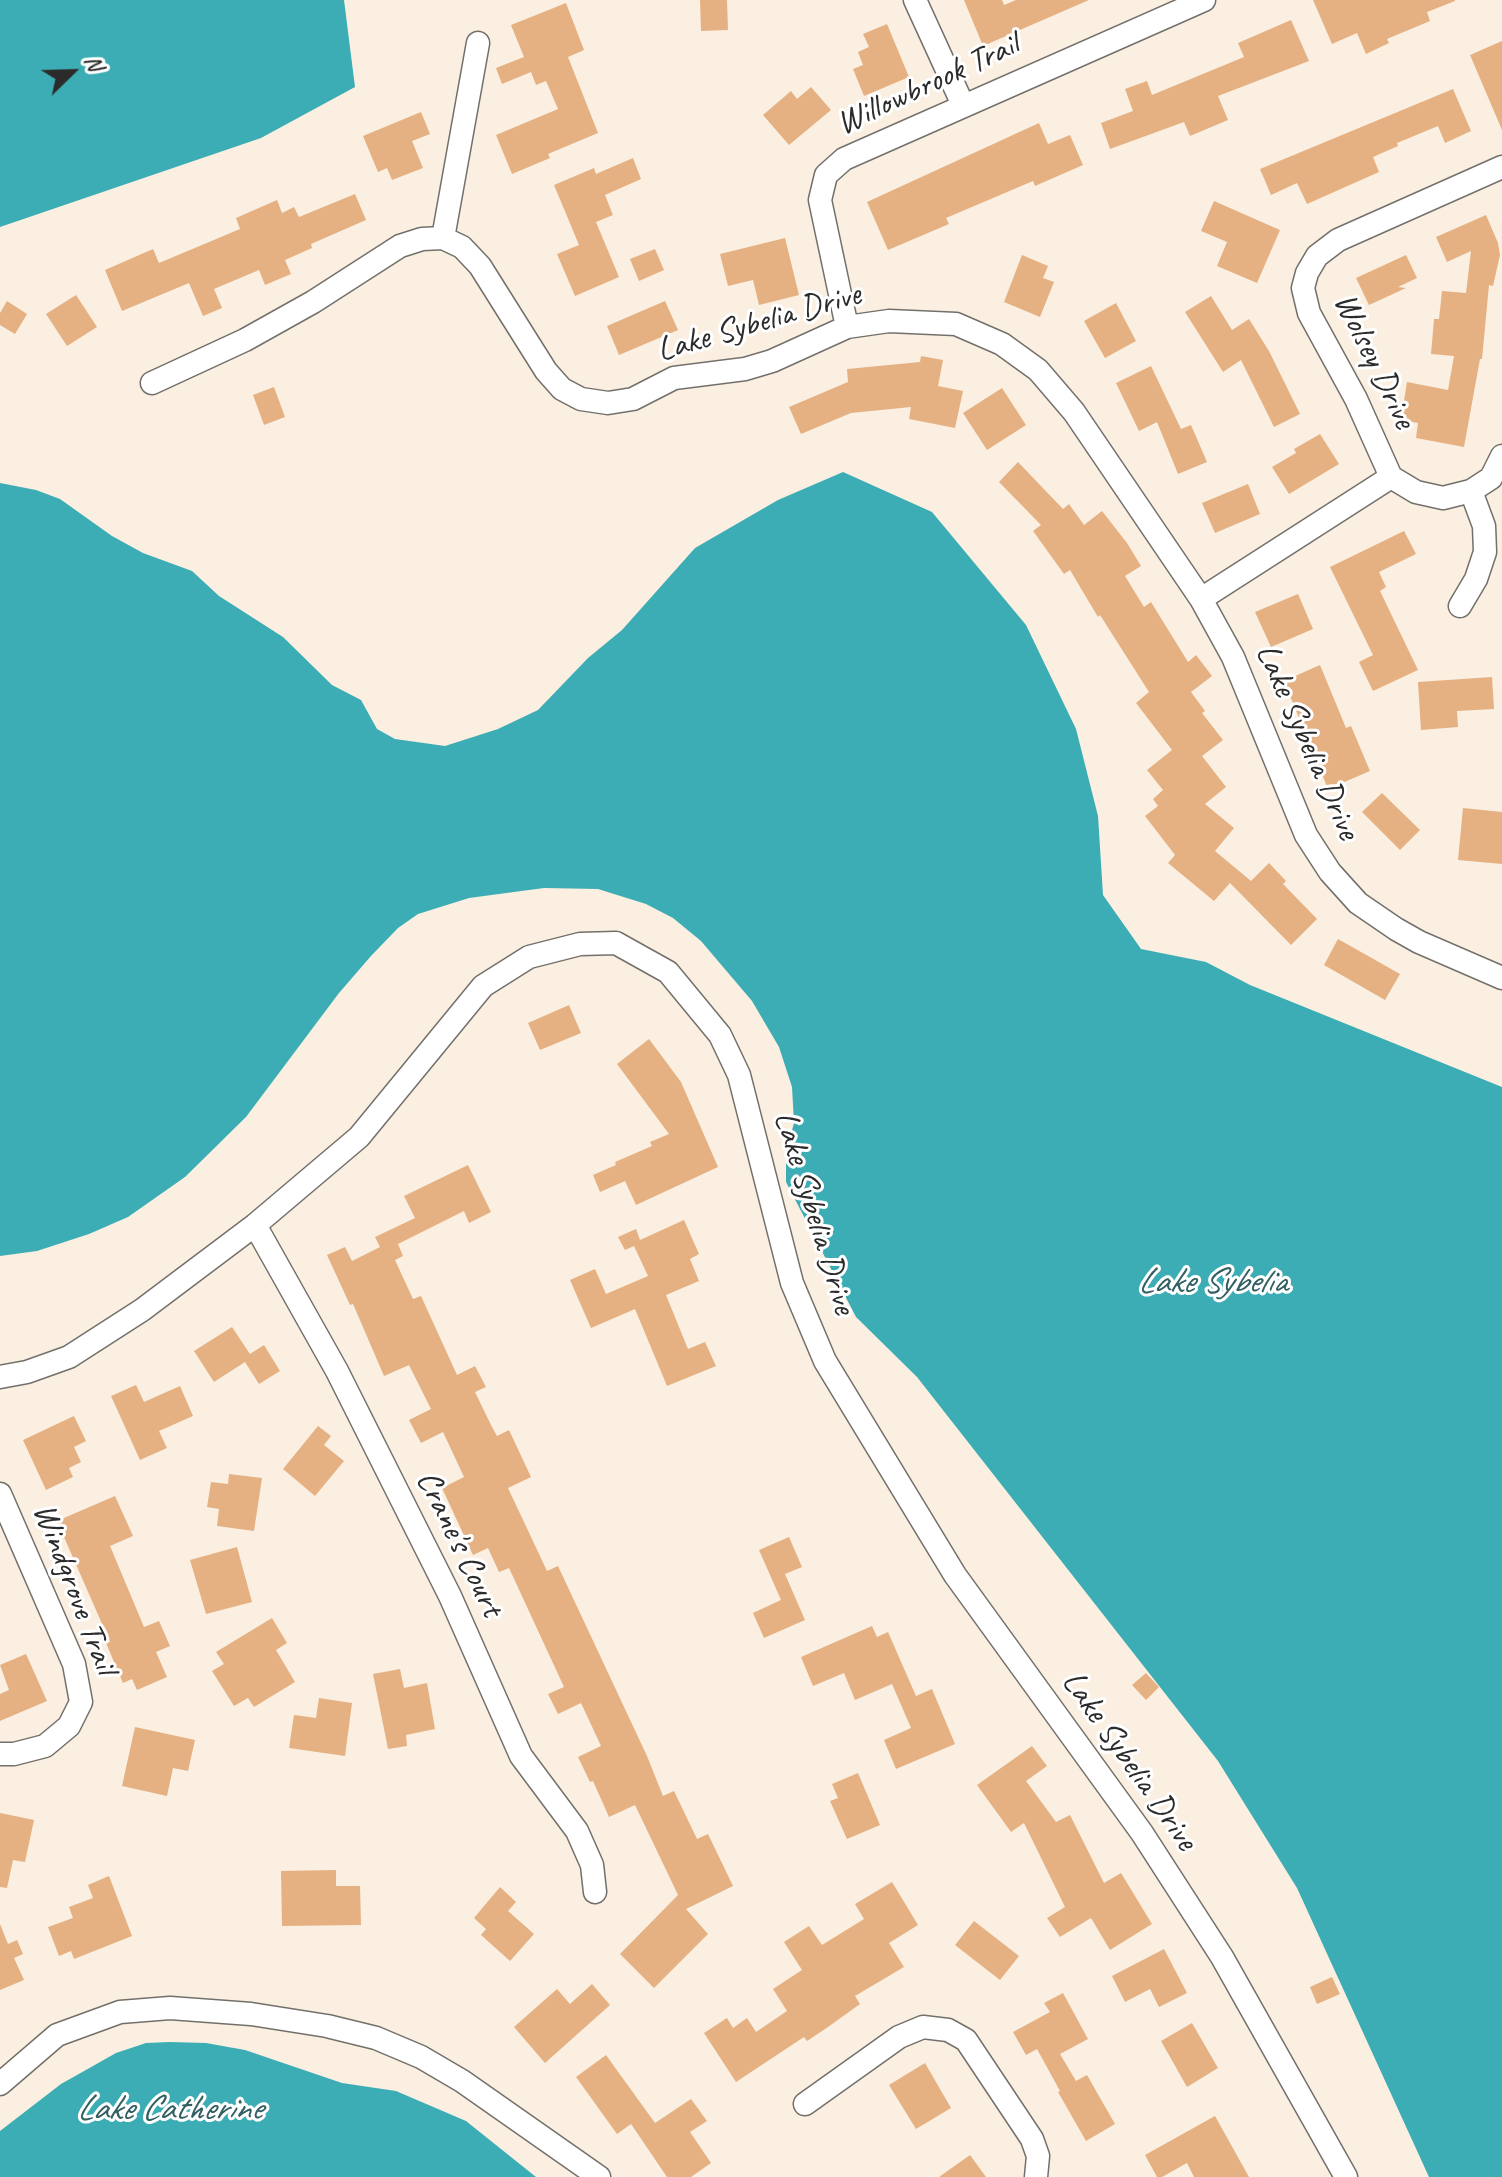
<!DOCTYPE html>
<html>
<head>
<meta charset="utf-8">
<style>
	body { margin:0 }
	#map { position:relative; width:1502px; height:2177px; overflow:hidden; background:#faefe1; font-family:Caveat,sans-serif }
	canvas { display:block }
	.north { position:absolute; left:32px; top:32px; width:80px; height:80px; -webkit-text-stroke:6px #fff; paint-order:stroke; rotate:67deg; font-size:22px; font-weight:700; line-height:32px; text-align:center; color:#2b2b2b }
	.north::after { content:''; display:block; margin:auto; width:28px; height:36px; background:#2b2b2b; clip-path:polygon(50% 0,100% 100%,50% 72%,0 100%) }
</style>
</head>
<body>
<div id="map">
<canvas width="1502" height="2177"></canvas>
<div class="north">N</div>
</div>
<script>
const g = document.querySelector('canvas').getContext('2d');
g.lineJoin = 'round';
function fill(path, color) { g.fillStyle = color; g.fill(path, 'evenodd'); }
const toPath = rows => new Path2D(rows.map(r => 'M' + r).join(''));
function trace(path, color, width, dash) { g.strokeStyle = color; g.lineWidth = width; g.lineCap = dash ? 'butt' : 'round'; g.setLineDash(dash || []); g.stroke(path); }
function write(font, color, halo, rows, align = 'center') {
  g.font = font + ' Caveat,sans-serif'; g.lineWidth = 6; g.setLineDash([]); g.textBaseline = 'middle'; g.strokeStyle = halo; g.fillStyle = color; for (const [text, x, y, turn = 0] of rows) {
    g.save(); g.translate(x, y); g.rotate((+turn || 0) * Math.PI / 180); g.textAlign = isNaN(turn) ? turn : align; if (halo) g.strokeText(text, 0, 0); g.fillText(text, 0, 0); g.restore();
  }
}
fill(toPath([
	[0,0,344,0,355,87,261,138,0,227],
	[843,472,932,512,1026,625,1076,729,1098,816,1103,895,1141,949,1206,962,1250,985,1502,1087,1502,2177,1429,2177,1297,1888,1218,1761,917,1377,856,1317,786,1182,786,1152,794,1123,792,1087,779,1047,752,1001,701,941,673,918,646,904,598,889,544,888,469,898,418,914,398,928,371,956,339,993,246,1117,185,1177,128,1217,89,1234,37,1251,0,1256,0,483,36,490,60,499,112,536,143,553,192,571,219,596,283,637,332,685,361,700,377,729,395,739,445,746,498,729,538,710,588,658,622,630,695,548,778,500],
	[170,2042,206,2043,245,2050,342,2083,396,2091,466,2121,536,2177,0,2177,0,2131,61,2084,116,2053,146,2043]
]), '#3cadb4');
fill(toPath([
	[700,0,727,0,728,30,701,31],
	[964,0,1002,0,1004,5,1016,0,1089,0,983,46],
	[1313,0,1455,0,1455,1,1427,12,1430,21,1387,39,1389,43,1366,54,1357,33,1332,44],
	[566,3,584,50,568,57,598,133,548,154,550,158,512,174,496,135,558,109,546,81,536,85,531,72,502,84,496,68,524,57,511,25],
	[1291,20,1309,61,1218,96,1228,120,1190,136,1184,122,1110,149,1101,123,1133,111,1125,89,1147,81,1152,95,1244,57,1238,43],
	[887,24,909,77,864,96,853,69,863,65,858,52,869,47,863,34],
	[1502,41,1502,130,1470,55],
	[811,87,831,110,789,145,763,115,791,91,797,99],
	[1453,89,1471,131,1445,143,1438,126,1397,143,1398,146,1373,157,1379,172,1307,204,1297,183,1271,195,1260,169],
	[421,112,430,134,412,141,423,168,392,180,387,168,378,172,363,136],
	[1039,123,1048,144,1070,135,1083,165,1035,186,1033,181,946,218,949,224,888,250,867,202],
	[633,158,641,179,605,195,613,215,596,222,619,277,575,296,557,254,579,245,554,185,594,168,596,174],
	[355,194,366,220,311,244,312,248,285,260,291,274,265,285,259,270,214,289,222,308,203,316,189,283,122,311,105,270,153,249,159,263,240,229,236,218,277,200,282,213,294,207,299,217],
	[1214,201,1280,230,1257,283,1217,266,1227,242,1201,231],
	[1486,215,1498,243,1500,255,1493,286,1489,285,1482,359,1480,359,1464,447,1416,438,1418,423,1401,420,1407,382,1448,390,1454,356,1431,354,1434,319,1439,319,1442,291,1466,293,1471,251,1447,262,1436,237],
	[785,238,799,295,759,305,753,280,728,286,720,254],
	[655,249,664,270,639,281,630,259],
	[1022,255,1048,266,1043,278,1054,282,1040,317,1004,302],
	[1406,255,1417,278,1398,287,1406,288,1369,305,1356,278],
	[76,295,97,327,67,346,46,314],
	[1211,296,1232,330,1249,319,1269,351,1300,414,1274,427,1241,360,1223,372,1185,312],
	[7,301,27,314,15,334,0,325,0,313],
	[665,301,678,330,619,355,607,326],
	[1116,303,1136,341,1105,358,1084,321],
	[921,356,943,360,938,386,963,391,955,428,909,419,911,407,851,413,801,434,789,407,848,382,847,369,920,362],
	[1151,366,1181,429,1191,425,1207,462,1178,474,1157,422,1139,431,1116,383],
	[274,387,285,417,264,425,253,395],
	[1002,388,1026,425,987,450,963,413],
	[1320,434,1339,464,1289,494,1272,467,1296,453,1294,449],
	[1018,462,1063,509,1069,504,1084,525,1102,511,1127,543,1141,566,1125,576,1144,607,1151,602,1188,662,1196,655,1212,676,1191,692,1205,711,1202,713,1223,740,1202,756,1226,787,1205,804,1234,828,1215,851,1251,881,1269,863,1286,881,1283,884,1317,919,1291,945,1230,883,1214,901,1168,863,1175,855,1145,816,1158,806,1153,799,1163,790,1147,770,1172,750,1136,703,1149,692,1100,615,1098,617,1070,570,1064,574,1033,531,1041,525,999,482],
	[1248,484,1260,514,1215,533,1202,503],
	[1404,531,1416,554,1379,572,1386,587,1380,591,1418,670,1373,691,1359,662,1373,655,1330,567],
	[1298,594,1313,629,1271,647,1255,612],
	[1320,665,1346,728,1351,726,1370,771,1328,789,1284,681],
	[1492,677,1494,709,1457,711,1458,727,1421,730,1418,682],
	[1382,793,1420,830,1400,850,1362,812],
	[1463,808,1502,812,1502,864,1458,860],
	[1338,939,1400,974,1385,1000,1324,965],
	[569,1005,581,1033,540,1050,528,1023],
	[649,1039,681,1082,718,1167,636,1205,625,1181,600,1192,593,1175,616,1165,615,1162,652,1146,650,1142,669,1134,617,1064],
	[468,1165,491,1212,469,1223,464,1211,398,1244,403,1256,395,1260,413,1299,421,1296,457,1375,475,1366,486,1387,475,1392,491,1425,497,1436,509,1430,531,1477,508,1488,547,1571,558,1566,647,1756,663,1796,674,1791,697,1839,708,1834,733,1886,686,1909,708,1934,654,1988,620,1954,678,1895,635,1805,609,1817,593,1781,590,1782,578,1757,601,1746,581,1703,558,1714,548,1694,564,1687,509,1568,499,1572,488,1548,473,1555,442,1488,464,1477,443,1432,421,1443,409,1420,431,1409,409,1365,384,1376,353,1304,350,1305,327,1255,345,1247,352,1261,380,1247,375,1237,415,1218,404,1196],
	[684,1220,699,1254,690,1259,699,1281,666,1295,688,1349,705,1342,716,1366,667,1386,635,1309,591,1328,570,1280,595,1269,606,1294,648,1276,634,1246,625,1250,618,1237,636,1229,640,1240],
	[232,1327,250,1354,264,1345,280,1371,259,1384,245,1362,214,1382,194,1351],
	[136,1385,144,1402,180,1386,193,1416,159,1431,167,1448,140,1460,111,1396],
	[74,1416,86,1441,74,1447,81,1462,69,1468,73,1477,46,1490,23,1440],
	[318,1426,331,1436,324,1445,344,1461,315,1496,283,1469],
	[229,1474,262,1478,254,1531,217,1526,219,1509,207,1507,211,1482,228,1484],
	[115,1496,133,1536,110,1546,144,1627,159,1621,170,1646,156,1652,167,1677,137,1690,132,1679,123,1683,106,1643,110,1642,57,1521],
	[789,1537,802,1567,785,1574,805,1620,764,1638,753,1613,781,1600,759,1550],
	[237,1547,252,1602,206,1614,190,1560],
	[272,1618,287,1643,276,1650,295,1682,254,1707,248,1698,234,1706,212,1671,224,1664,216,1652],
	[872,1626,877,1637,888,1632,916,1696,932,1689,955,1744,896,1769,884,1740,911,1728,892,1684,855,1700,844,1673,813,1686,801,1657],
	[26,1654,47,1701,0,1721,0,1694,9,1690,0,1665],
	[400,1669,404,1688,427,1683,435,1729,406,1735,407,1746,388,1749,373,1674],
	[1146,1673,1159,1687,1146,1700,1132,1685],
	[319,1698,352,1703,345,1756,289,1748,294,1715,316,1718],
	[135,1727,195,1740,188,1771,173,1768,167,1796,122,1786],
	[1032,1746,1047,1766,1026,1781,1056,1822,1070,1815,1104,1883,1121,1873,1152,1924,1110,1950,1091,1918,1060,1937,1047,1918,1065,1907,1024,1823,1011,1832,977,1785],
	[858,1773,880,1825,847,1839,830,1801,838,1798,832,1784],
	[0,1813,34,1820,25,1862,13,1860,7,1888,0,1887],
	[336,1870,336,1886,360,1886,361,1925,282,1926,281,1871],
	[109,1876,132,1936,74,1959,71,1951,59,1956,48,1927,73,1918,69,1907,93,1898,88,1885],
	[892,1882,918,1925,889,1943,904,1967,855,1996,860,2004,828,2027,807,2041,804,2037,736,2082,704,2033,727,2018,733,2028,747,2018,756,2032,787,2011,773,1989,802,1970,784,1942,809,1926,822,1945,864,1919,855,1904],
	[500,1887,516,1902,508,1911,534,1934,510,1961,481,1935,486,1929,474,1918],
	[974,1921,1019,1956,1000,1980,955,1945],
	[0,1924,8,1944,17,1940,23,1954,14,1958,24,1980,0,1990],
	[1164,1949,1187,1993,1159,2007,1150,1989,1125,2002,1112,1976],
	[1332,1977,1340,1994,1317,2004,1310,1987],
	[592,1984,610,2005,545,2063,514,2027,557,1989,570,2004],
	[1063,1993,1088,2039,1060,2054,1076,2081,1087,2075,1115,2124,1086,2141,1058,2092,1060,2091,1037,2049,1026,2055,1013,2032,1050,2012,1044,2003],
	[1192,2023,1218,2068,1187,2087,1161,2041],
	[606,2055,655,2123,691,2099,707,2121,690,2132,711,2163,691,2177,667,2177,631,2124,617,2134,576,2077],
	[925,2063,951,2108,916,2129,889,2085],
	[1215,2116,1249,2177,1194,2177,1187,2163,1162,2177,1157,2177,1145,2155],
	[970,2155,986,2177,939,2177]
]), '#e5b182');
const minor = toPath([
	[915,0,963,105],
	[443,238,478,43],
	[847,327,820,200,826,175,844,159,1204,0],
	[152,383,245,340,313,302,400,246,422,239,443,238,462,247,480,266,546,371,562,389,581,399,608,403,633,399,674,378,745,369,772,361,847,327,889,321,956,324,1002,344,1038,370,1074,412,1201,599,1233,657,1306,835,1330,872,1358,903,1396,929,1419,942,1502,978],
	[1391,477,1356,399,1309,313,1303,288,1307,273,1317,256,1338,240,1502,167],
	[1391,477,1416,492,1443,498,1471,491,1491,478,1502,456],
	[1201,599,1391,477],
	[1460,606,1476,579,1485,552,1484,526,1471,491],
	[255,1225,337,1371,450,1596,521,1756,577,1831,592,1865,595,1892],
	[0,1377,27,1372,69,1357,142,1310,255,1225,359,1137,483,986,529,957,580,944,616,943,668,972,720,1035,739,1075,792,1283,825,1361,955,1575,1142,1833,1222,1957,1346,2177],
	[0,1494,74,1664,81,1702,69,1726,45,1746,14,1754,0,1754],
	[0,2084,57,2035,120,2012,170,2008,251,2014,327,2026,376,2038,421,2057,462,2081,599,2177],
	[805,2104,899,2037,923,2027,948,2030,966,2040,1032,2139,1038,2156,1036,2177]
]);
trace(minor, '#73706b', 25);
trace(minor, '#fff', 22);
write('34px', '#2b2b2b', '#fff', [
	["Willowbrook Trail",928,85,-25],
	["Lake Sybelia Drive",759,323,-16],
	["Wolsey Drive",1374,361,64],
	["Lake Sybelia Drive",1307,742,66],
	["Lake Sybelia Drive",814,1213,73],
	["Crane's Court",459,1544,64],
	["Windgrove Trail",74,1589,69],
	["Lake Sybelia Drive",1129,1761,55]
]);
write('italic 36px', '#325f62', '#fff', [
	["Lake Sybelia",1212,1283],
	["Lake Catherine",169,2110]
]);
</script>
</body>
</html>
